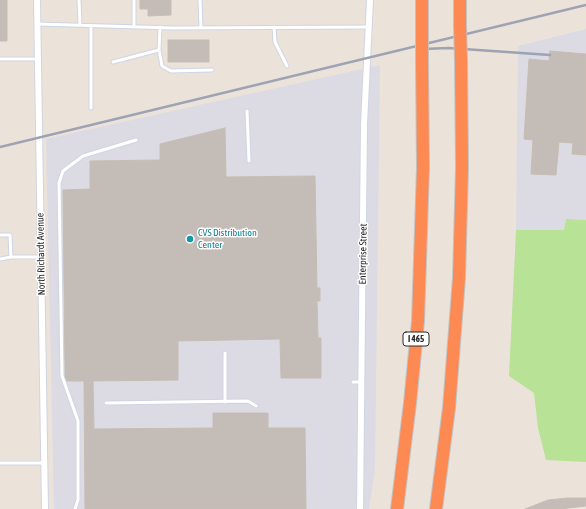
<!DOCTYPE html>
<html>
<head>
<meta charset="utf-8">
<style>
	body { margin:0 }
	canvas { display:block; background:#ebe2da }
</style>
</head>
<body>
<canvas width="586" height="509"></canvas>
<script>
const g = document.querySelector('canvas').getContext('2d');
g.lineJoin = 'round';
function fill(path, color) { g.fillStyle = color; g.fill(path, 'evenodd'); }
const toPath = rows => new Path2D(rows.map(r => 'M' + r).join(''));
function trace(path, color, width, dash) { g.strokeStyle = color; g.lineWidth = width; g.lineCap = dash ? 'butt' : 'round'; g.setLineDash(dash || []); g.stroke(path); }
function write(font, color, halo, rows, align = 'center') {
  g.font = font + ' "Asap Condensed",sans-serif'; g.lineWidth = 3; g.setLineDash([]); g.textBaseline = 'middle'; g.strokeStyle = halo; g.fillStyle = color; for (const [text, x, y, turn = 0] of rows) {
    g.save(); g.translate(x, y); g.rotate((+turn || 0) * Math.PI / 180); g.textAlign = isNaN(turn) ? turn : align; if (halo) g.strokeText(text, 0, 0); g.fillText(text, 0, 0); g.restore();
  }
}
fill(toPath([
	[586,29,586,220,566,219,564,230,516,230,518,46],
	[380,65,375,469,369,509,54,509,46,139]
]), '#dcdbe3');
fill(toPath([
	[566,219,586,220,586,462,546,460,538,428,534,393,509,376,516,230,564,230]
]), '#b8e296');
const building = toPath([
	[0,0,7,0,7,41,0,41,0,0],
	[140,0,171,0,171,15,148,16,148,9,140,9,140,0],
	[168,40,209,40,209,62,168,62,168,40],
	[550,51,586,54,586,155,572,154,573,143,559,142,556,175,531,174,533,140,524,139,529,59,549,61,550,51],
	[225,128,226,177,315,176,317,288,320,288,320,301,317,301,318,338,321,338,321,378,281,378,280,339,178,341,178,380,93,381,94,429,213,428,213,413,268,413,268,428,305,428,306,509,85,509,84,381,67,381,65,377,63,190,90,189,90,161,160,160,160,144,225,128],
	[568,498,586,498,586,506,560,509,525,509,548,500,568,498]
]);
fill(building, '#c3bcb7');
trace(building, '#c6beb4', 1);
const lane = toPath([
	[79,0,80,25],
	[134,0,134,27],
	[200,0,201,28],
	[38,24,173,28,370,27],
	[91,26,91,108],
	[274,27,275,42,287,66],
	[159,50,162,66,171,71,212,70],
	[0,59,38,59],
	[113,62,159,50,160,27],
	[247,111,249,161],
	[0,235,10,235,11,257],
	[0,259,11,257,41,257],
	[353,382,361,382],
	[225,402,225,353],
	[106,403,248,401,256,406],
	[0,463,44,463],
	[75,509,78,500,78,421,62,376,59,183,63,171,83,156,136,140]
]);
const street = toPath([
	[37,0,45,509],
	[360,509,364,124,370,0]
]);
const highway = toPath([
	[422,0,422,35],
	[460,0,460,25],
	[397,509,410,403,418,321,423,168,422,61],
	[436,509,449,408,459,278,462,168,461,61]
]);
trace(lane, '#cfd5e2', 5);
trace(street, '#cfd5e2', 8);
trace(highway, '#c3c3c3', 14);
trace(lane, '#fff', 3);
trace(street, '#fff', 6);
trace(highway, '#fd8953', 12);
trace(toPath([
	[422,49,449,48,550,55],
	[0,147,586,5]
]), '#9da3b3', 2.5);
const highwayBridge = toPath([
	[460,25,461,61],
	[422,35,422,61]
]);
trace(highwayBridge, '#c3c3c3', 14, []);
trace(highwayBridge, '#fd8953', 12);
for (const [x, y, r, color] of [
	[190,239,4,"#0f9aa8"]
]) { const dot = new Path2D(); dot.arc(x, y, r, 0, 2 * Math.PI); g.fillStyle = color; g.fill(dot); trace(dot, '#fff', 1.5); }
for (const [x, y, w] of [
	[416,339,26]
]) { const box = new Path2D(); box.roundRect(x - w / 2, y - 7, w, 14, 3); g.fillStyle = '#fff'; g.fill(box); trace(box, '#282828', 1); }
write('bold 9px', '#282828', null, [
	["I 465",416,339]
]);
write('10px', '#0d838f', '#fff', [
	["CVS Distribution",198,233],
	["Center",198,245]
], 'left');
write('10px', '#282828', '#fff', [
	["North Richardt Avenue",41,254,-91],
	["Enterprise Street",363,254,-89]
]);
</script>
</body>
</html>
